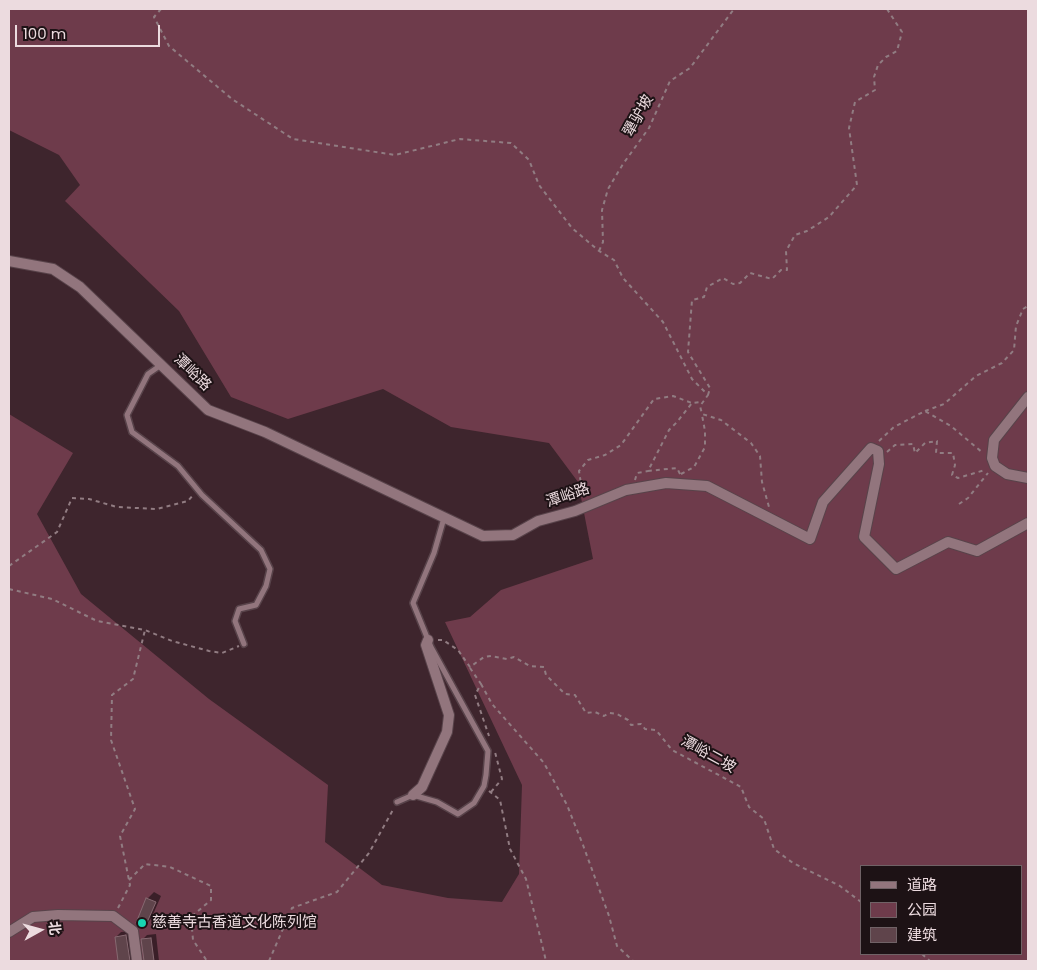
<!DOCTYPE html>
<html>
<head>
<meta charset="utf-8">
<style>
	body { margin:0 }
	#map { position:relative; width:1037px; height:970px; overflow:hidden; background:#3e252d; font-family:Poppins,"Noto Sans SC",sans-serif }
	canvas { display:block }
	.frame { position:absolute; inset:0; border:10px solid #ecdbdf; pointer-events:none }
	.legend { position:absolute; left:860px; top:865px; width:162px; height:90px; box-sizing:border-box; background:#1d1215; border:1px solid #706266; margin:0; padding:6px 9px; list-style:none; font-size:15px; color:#ecdbdf }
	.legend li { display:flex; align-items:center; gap:10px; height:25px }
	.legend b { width:25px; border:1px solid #706266 }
	.north { position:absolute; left:15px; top:905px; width:50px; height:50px; -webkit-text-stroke:4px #1d1215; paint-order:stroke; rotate:83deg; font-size:14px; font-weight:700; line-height:20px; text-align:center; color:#ecdbdf }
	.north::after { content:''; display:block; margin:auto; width:18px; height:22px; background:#ecdbdf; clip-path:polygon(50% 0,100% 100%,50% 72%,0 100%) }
	.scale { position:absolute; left:15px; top:25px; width:145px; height:22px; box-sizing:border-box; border:2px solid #ecdbdf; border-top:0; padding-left:6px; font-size:15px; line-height:18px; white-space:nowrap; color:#ecdbdf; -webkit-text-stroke:4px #1d1215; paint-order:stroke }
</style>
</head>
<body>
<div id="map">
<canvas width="1037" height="970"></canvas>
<div class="frame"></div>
<ul class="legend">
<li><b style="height:6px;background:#92757d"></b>道路</li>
<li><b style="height:14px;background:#6e3b4b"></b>公园</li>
<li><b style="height:14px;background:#5f444b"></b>建筑</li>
</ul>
<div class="north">北</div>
<div class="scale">100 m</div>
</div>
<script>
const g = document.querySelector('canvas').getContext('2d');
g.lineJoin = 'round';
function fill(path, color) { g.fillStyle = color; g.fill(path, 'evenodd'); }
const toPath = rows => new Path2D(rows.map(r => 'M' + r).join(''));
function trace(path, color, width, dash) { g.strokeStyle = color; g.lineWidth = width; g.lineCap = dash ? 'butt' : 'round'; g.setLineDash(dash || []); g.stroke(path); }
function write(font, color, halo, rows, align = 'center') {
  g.font = font + ' Poppins,"Noto Sans SC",sans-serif'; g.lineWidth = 4; g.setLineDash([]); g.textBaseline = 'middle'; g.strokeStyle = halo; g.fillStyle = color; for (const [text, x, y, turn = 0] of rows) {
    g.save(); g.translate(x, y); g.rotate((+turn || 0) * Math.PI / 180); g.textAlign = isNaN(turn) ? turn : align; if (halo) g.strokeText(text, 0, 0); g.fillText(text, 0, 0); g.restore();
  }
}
fill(toPath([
	[9,9,1028,9,1028,961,9,961,9,414,73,453,37,514,81,594,209,699,328,785,325,842,382,885,448,898,502,902,519,874,522,785,445,622,470,617,501,590,593,559,578,482,549,443,451,427,383,389,288,419,231,397,179,311,65,201,80,185,59,155,9,130],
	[861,866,1021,866,1021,954,861,954]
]), '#6e3b4b');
fill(toPath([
	[154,892,161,896,151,919,145,925,147,899],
	[130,931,139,961,119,961,116,937,121,932],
	[156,934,159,961,145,961,142,940,147,935]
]), '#0007');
const building = toPath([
	[146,898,156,902,145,927,136,923,146,898],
	[126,935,130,961,118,961,115,937,126,935],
	[151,938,154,961,144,961,141,939,151,938]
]);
fill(building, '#5f444b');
trace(building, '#866971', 1);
const lane = toPath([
	[161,365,148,374,127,415,132,432,178,466,202,495,261,550,270,569,266,586,256,605,239,609,235,621,244,644],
	[397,802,413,795,437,802,458,814,474,803,484,786,486,775,488,751,431,647,413,603,434,553,444,518]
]);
const street = toPath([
	[9,261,53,269,80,287,208,410,265,432,483,536,513,535,538,521,575,511,626,490,666,483,707,486,810,539,823,502,871,448,878,451,879,464,864,537,896,569,948,542,977,551,1028,523],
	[1028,397,994,440,992,458,995,466,1007,474,1028,478],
	[413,795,422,787,447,732,449,715,426,645,428,640],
	[9,932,33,917,58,915,113,916,133,931,137,961]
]);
trace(lane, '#58434a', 8);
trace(street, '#58434a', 12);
trace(toPath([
	[161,9,154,17,169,46,232,99,293,139,395,155,460,139,511,143,529,160,539,185,572,228,599,251,614,260,623,278,663,322,692,379,708,395,700,406,702,414,721,420,751,443,760,456,762,482,769,507],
	[599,251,603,242,602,210,608,189,623,164,649,128,670,81,690,68,734,9],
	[708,395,710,388,688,352,692,300,704,297,707,287,723,278,733,284,740,283,750,273,772,279,781,270,787,270,786,251,795,235,807,231,829,217,857,185,849,128,855,102,875,90,874,77,878,65,886,57,897,51,902,32,887,9],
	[925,411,944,404,976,376,1002,363,1014,350,1016,326,1023,309,1028,306],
	[879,441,894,427,925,411,951,426,983,453],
	[887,452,895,445,913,444,915,453,925,443,937,441,936,453,953,453,955,465,952,475,958,478,985,470],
	[680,474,677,468,648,471,669,430,677,422,692,403,701,402],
	[681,474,694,467,705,447,705,431,702,415],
	[635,480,637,473,648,471],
	[583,497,579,471,588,460,605,455,621,445,654,399,673,396,692,403],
	[959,504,968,498,988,473],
	[9,566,57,532,72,498,89,499,117,507,157,509,188,501,193,495],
	[9,589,52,599,97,621,145,630,172,641,209,651,222,653,239,646],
	[438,640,443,640,458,650,470,667,484,657,491,656,507,659,514,657,530,666,544,667,546,675,565,694,575,695,586,713,595,712,604,716,609,713,617,714,628,720,631,725,641,724,645,729,656,730,672,750,741,787,749,807,764,819,774,849,793,863,840,886,861,902],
	[470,668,481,684,475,695,489,736],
	[481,684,492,704,544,763,567,805,583,845,609,916,617,946,633,961],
	[489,791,500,800,510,849,526,879,546,961],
	[491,792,502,779,495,752],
	[129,880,145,864,170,867,211,886,211,900,191,917,193,940,207,961],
	[118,908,130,885,120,836,135,809,111,740,112,695,133,679,145,630],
	[922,954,930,961],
	[269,961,292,908,337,892,369,853,394,808]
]), '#917c82', 2, [4, 4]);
trace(lane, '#92757d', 5);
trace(street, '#92757d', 10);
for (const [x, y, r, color] of [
	[142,923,5,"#18d5b2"]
]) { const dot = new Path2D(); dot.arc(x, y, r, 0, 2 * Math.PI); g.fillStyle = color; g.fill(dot); trace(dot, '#1d1215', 2); }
write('15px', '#ecdbdf', '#1d1215', [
	["犟驴坡",639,116,-61],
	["潭峪路",192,373,44],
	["潭峪路",568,496,-19],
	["潭峪二坡",708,755,29]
]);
write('15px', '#ecdbdf', '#1d1215', [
	["慈善寺古香道文化陈列馆",152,923]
], 'left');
</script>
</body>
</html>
